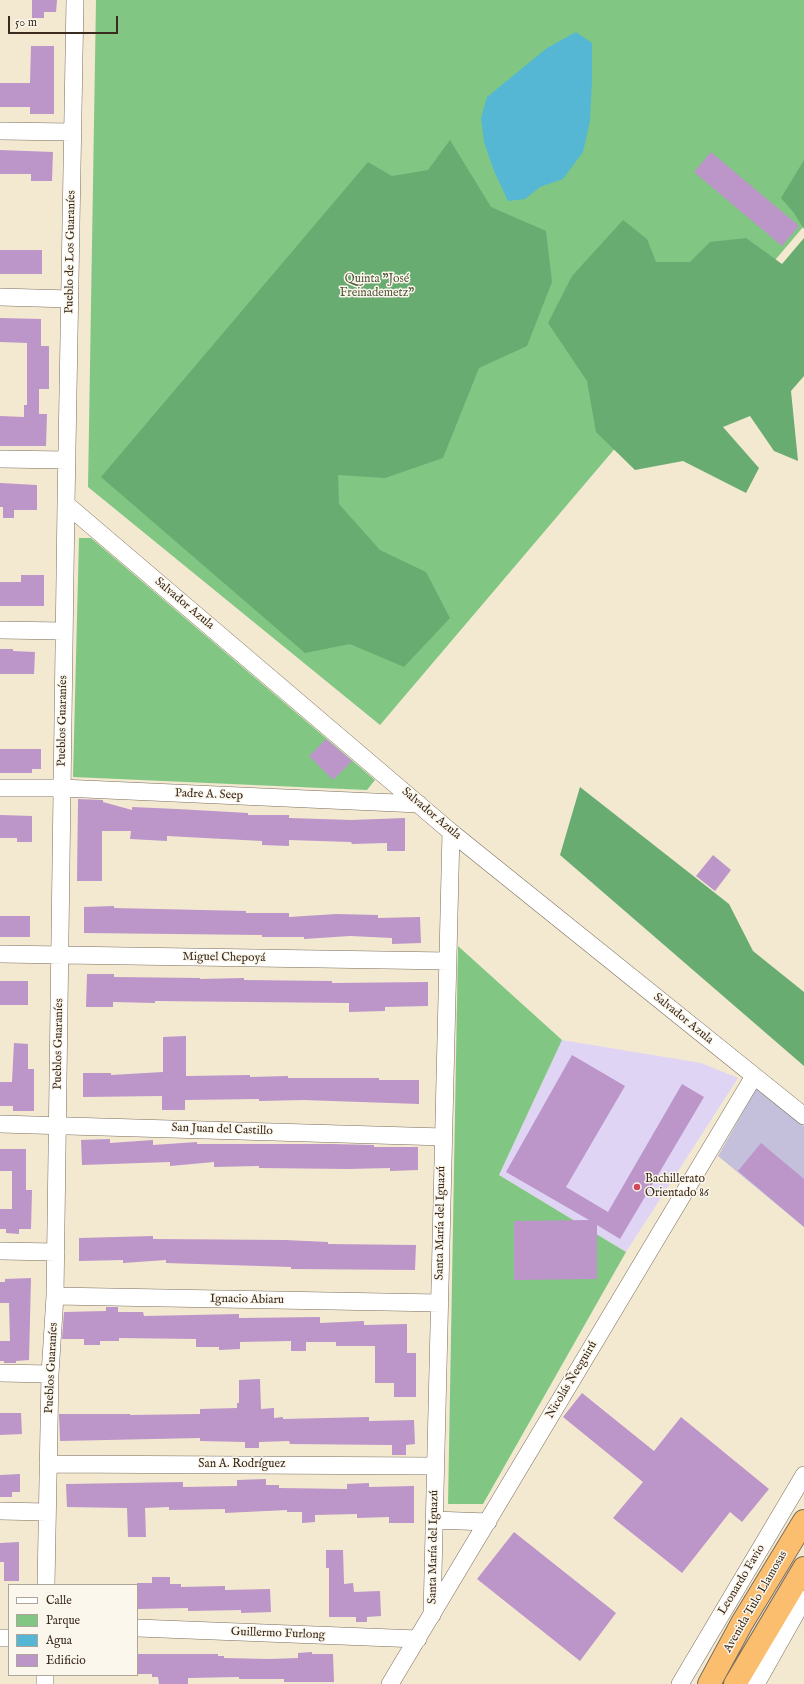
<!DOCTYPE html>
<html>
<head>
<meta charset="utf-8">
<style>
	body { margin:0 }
	#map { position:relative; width:804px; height:1684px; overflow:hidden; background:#f3e9d1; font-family:"IM FELL English",serif }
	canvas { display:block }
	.legend { position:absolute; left:8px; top:1584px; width:130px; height:92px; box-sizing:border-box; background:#fbf7ec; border:1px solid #aea59a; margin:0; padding:5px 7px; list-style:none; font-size:12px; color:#3b2a1e }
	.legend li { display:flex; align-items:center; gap:8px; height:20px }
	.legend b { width:20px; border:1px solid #aea59a }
	.scale { position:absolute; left:8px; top:16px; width:110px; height:18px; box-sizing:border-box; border:2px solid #3b2a1e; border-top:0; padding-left:5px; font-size:12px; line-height:14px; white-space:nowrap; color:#3b2a1e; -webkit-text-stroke:3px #fbf7ec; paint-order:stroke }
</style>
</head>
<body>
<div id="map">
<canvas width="804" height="1684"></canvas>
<ul class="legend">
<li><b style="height:5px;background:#fff"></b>Calle</li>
<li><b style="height:11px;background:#81c783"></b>Parque</li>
<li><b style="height:11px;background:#55b7d3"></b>Agua</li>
<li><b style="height:11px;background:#bc95c9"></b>Edificio</li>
</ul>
<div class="scale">50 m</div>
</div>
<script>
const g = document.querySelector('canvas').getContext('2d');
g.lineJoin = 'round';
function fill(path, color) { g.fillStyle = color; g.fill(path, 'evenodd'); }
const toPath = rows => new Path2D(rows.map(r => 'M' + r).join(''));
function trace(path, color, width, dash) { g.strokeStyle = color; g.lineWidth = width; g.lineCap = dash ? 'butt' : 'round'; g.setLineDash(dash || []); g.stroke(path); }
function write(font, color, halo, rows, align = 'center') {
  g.font = font + ' "IM FELL English",serif'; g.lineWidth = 3; g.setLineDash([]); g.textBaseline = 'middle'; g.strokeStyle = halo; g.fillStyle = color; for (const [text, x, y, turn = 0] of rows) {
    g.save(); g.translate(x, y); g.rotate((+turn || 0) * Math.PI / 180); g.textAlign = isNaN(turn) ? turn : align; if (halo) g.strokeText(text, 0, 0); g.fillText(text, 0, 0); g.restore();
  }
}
fill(toPath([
	[562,1040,701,1063,738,1078,626,1252,499,1175]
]), '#e0d4f4');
fill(toPath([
	[756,1089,804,1126,804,1227,718,1156]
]), '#c4c0db');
fill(toPath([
	[96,0,804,0,804,226,380,725,88,487],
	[79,538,91,538,375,780,367,790,73,777],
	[458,946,562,1040,499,1175,626,1252,483,1504,448,1504]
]), '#81c783');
fill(toPath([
	[450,140,491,207,546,231,552,282,527,346,479,368,443,458,385,478,338,475,339,504,380,550,426,572,450,618,404,667,350,644,305,653,101,477,368,162,392,176,428,170],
	[804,160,804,229,794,213,781,198],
	[623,220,647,239,656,262,690,262,710,242,746,238,782,264,804,238,804,376,791,391,798,461,774,451,750,416,723,427,759,468,746,493,683,461,635,470,596,432,587,381,548,323,572,276],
	[580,787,729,904,753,951,804,992,804,1066,560,855]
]), '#68ac71');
fill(toPath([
	[576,32,592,43,592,81,590,121,583,152,563,179,540,187,525,199,508,201,494,171,484,142,481,118,487,97,547,48]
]), '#55b7d3');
fill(toPath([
	[32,0,57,0,56,12,44,12,44,18,32,18],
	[31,46,54,46,54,114,30,114,30,107,0,107,0,83,30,83],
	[0,150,53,152,52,181,31,181,31,174,0,174],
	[711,152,799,226,782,246,694,172],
	[0,250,42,250,42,274,0,274],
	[0,318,41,319,41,346,49,346,49,389,39,389,39,414,47,414,46,446,0,446,0,416,24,417,24,405,27,405,27,343,0,342],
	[0,483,37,485,37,510,14,510,14,518,3,518,3,507,0,507],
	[21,575,44,575,44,606,0,606,0,582,21,582],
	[0,649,13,649,13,651,35,652,34,674,0,674],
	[326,739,352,761,333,780,309,756],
	[0,749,41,749,41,769,32,769,32,773,0,773],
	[78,799,103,800,103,802,132,810,132,807,177,809,248,813,248,815,289,815,289,818,351,820,405,818,405,851,387,851,387,843,352,844,351,842,289,840,289,846,262,845,262,841,167,836,167,841,130,839,131,831,102,831,102,881,77,881],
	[0,815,32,816,32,842,17,842,17,838,0,838],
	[713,855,731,870,715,891,696,876],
	[114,906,114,908,246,911,246,913,289,913,289,917,336,914,378,915,378,918,420,917,421,943,392,944,392,938,350,936,304,939,304,937,262,937,262,935,84,933,84,907],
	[0,916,30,916,30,937,0,937],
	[87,974,114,974,114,977,200,978,200,979,244,978,244,980,332,981,332,983,428,982,428,1006,385,1007,385,1011,349,1012,349,1003,155,1001,155,1003,113,1002,113,1007,86,1007],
	[0,981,28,981,28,1005,0,1005],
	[186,1036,186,1076,250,1075,250,1077,288,1076,288,1078,379,1078,379,1080,419,1080,419,1104,303,1100,259,1101,259,1099,185,1100,185,1110,162,1110,162,1096,83,1097,83,1073,111,1073,111,1075,163,1072,163,1037],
	[14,1043,28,1044,28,1069,34,1069,34,1111,13,1111,13,1106,0,1106,0,1082,12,1082],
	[572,1055,625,1086,566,1187,608,1212,682,1084,704,1097,620,1239,597,1225,597,1279,514,1280,514,1221,589,1220,506,1172],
	[110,1139,110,1143,153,1140,153,1145,197,1142,197,1144,331,1144,374,1145,374,1147,418,1147,418,1170,390,1171,390,1168,347,1169,259,1168,259,1166,214,1167,214,1162,170,1166,170,1162,82,1165,81,1140],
	[761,1143,804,1179,804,1227,738,1171],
	[0,1149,26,1149,26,1190,32,1190,31,1229,19,1229,19,1234,6,1233,6,1229,0,1229,0,1209,12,1209,12,1171,0,1171],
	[153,1236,153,1239,285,1240,328,1242,328,1244,416,1245,415,1270,291,1269,291,1267,166,1263,166,1260,123,1263,123,1260,79,1261,79,1238],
	[31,1278,29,1360,16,1361,16,1363,4,1363,4,1361,0,1361,0,1341,10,1341,9,1303,0,1303,0,1282,5,1282,5,1279],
	[106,1307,118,1307,118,1312,143,1312,144,1316,239,1314,239,1318,320,1317,320,1323,364,1321,364,1325,407,1324,407,1353,416,1353,416,1397,394,1397,394,1383,375,1383,375,1346,336,1346,336,1342,306,1342,306,1351,291,1351,291,1341,240,1342,240,1349,219,1350,219,1347,196,1347,196,1339,119,1338,119,1341,100,1341,100,1345,84,1345,84,1339,62,1339,64,1312,106,1311],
	[260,1379,261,1409,274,1408,274,1418,283,1417,283,1419,369,1417,369,1421,414,1420,415,1444,406,1445,406,1455,392,1455,392,1445,290,1444,289,1441,259,1442,259,1448,245,1448,245,1442,200,1441,200,1438,60,1441,59,1414,130,1414,130,1415,200,1414,200,1409,237,1408,237,1403,239,1403,239,1380],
	[582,1393,654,1451,681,1417,769,1489,742,1522,730,1512,682,1573,613,1518,643,1482,563,1417],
	[0,1413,21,1413,22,1434,0,1435],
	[20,1474,20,1492,12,1492,12,1497,0,1497,0,1475],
	[266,1479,266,1485,279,1485,279,1488,347,1489,347,1484,369,1483,369,1487,414,1486,414,1523,389,1523,389,1517,357,1518,357,1514,315,1515,315,1522,302,1523,302,1512,287,1512,287,1510,225,1513,225,1509,169,1510,169,1507,145,1508,146,1537,128,1537,127,1508,67,1507,66,1484,183,1482,183,1487,237,1486,237,1480],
	[514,1532,616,1613,580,1661,477,1579],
	[19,1542,19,1581,4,1581,4,1562,0,1562,0,1543],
	[326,1550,343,1550,344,1582,344,1584,353,1583,354,1592,380,1591,381,1616,367,1617,367,1622,356,1622,356,1617,329,1617,329,1568,326,1568],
	[152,1577,170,1577,170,1584,181,1584,181,1587,225,1586,225,1590,270,1589,271,1612,241,1613,241,1610,188,1611,188,1608,137,1609,137,1583,152,1583],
	[312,1652,312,1654,333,1654,334,1682,284,1682,284,1679,239,1679,239,1677,188,1678,188,1684,159,1684,158,1677,152,1677,152,1674,137,1674,137,1654,218,1654,218,1656,224,1656,224,1658,269,1659,298,1658,298,1653]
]), '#bc95c9');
const minor = toPath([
	[0,131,73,132],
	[0,297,70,299],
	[0,459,67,460],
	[66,504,451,832,804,1116],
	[0,630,64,631],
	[0,788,62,788,419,804],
	[0,954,448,961],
	[0,1124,444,1137],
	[0,1251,56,1252],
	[55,1296,440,1303],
	[0,1373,50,1374],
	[48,1464,436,1466],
	[0,1511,47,1512],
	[434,1520,488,1522],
	[46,1585,50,1374,55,1296,66,504,75,0],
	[432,1615,451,832],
	[137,1628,418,1639],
	[0,1638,9,1638],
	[45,1684,45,1675],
	[390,1684,754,1076],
	[680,1684,804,1475],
	[756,1684,804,1599]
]);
const highway = toPath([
	[709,1684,742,1623,804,1521],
	[735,1684,804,1568]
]);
trace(minor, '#7b6d5d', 18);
trace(highway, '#7b6d5d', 24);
trace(minor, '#fff', 17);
trace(highway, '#fbbd6e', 22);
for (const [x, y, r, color] of [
	[637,1187,4,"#d1495b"]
]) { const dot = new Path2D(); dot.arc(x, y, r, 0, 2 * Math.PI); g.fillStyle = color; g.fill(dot); trace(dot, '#fbf7ec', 1.5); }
write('12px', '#3b2a1e', '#fbf7ec', [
	["Pueblo de Los Guaraníes",71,252,-89],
	["Salvador Azula",184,604,40],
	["Pueblos Guaraníes",63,721,-89],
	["Padre A. Seep",209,795,2],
	["Salvador Azula",431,814,40],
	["Miguel Chepoyá",224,958,1],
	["Salvador Azula",683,1019,39],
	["Pueblos Guaraníes",59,1044,-89],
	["San Juan del Castillo",222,1130,2],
	["Santa María del Iguazú",441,1223,-89],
	["Ignacio Abiaru",247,1300,1],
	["Pueblos Guaraníes",52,1368,-87],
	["Nicolás Ñeeguirú",572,1380,-59],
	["San A. Rodríguez",242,1465],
	["Santa María del Iguazú",434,1547,-89],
	["Leonardo Favio",742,1580,-59],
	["Avenida Tulo Llamosas",756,1602,-60],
	["Guillermo Furlong",278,1634,2]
]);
write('12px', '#50593c', '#fbf7ec', [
	["Quinta \"José",377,280],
	["Freinademetz\"",377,294]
]);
write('12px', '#3b2a1e', '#fbf7ec', [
	["Bachillerato",645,1180],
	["Orientado 86",645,1194]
], 'left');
</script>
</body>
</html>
